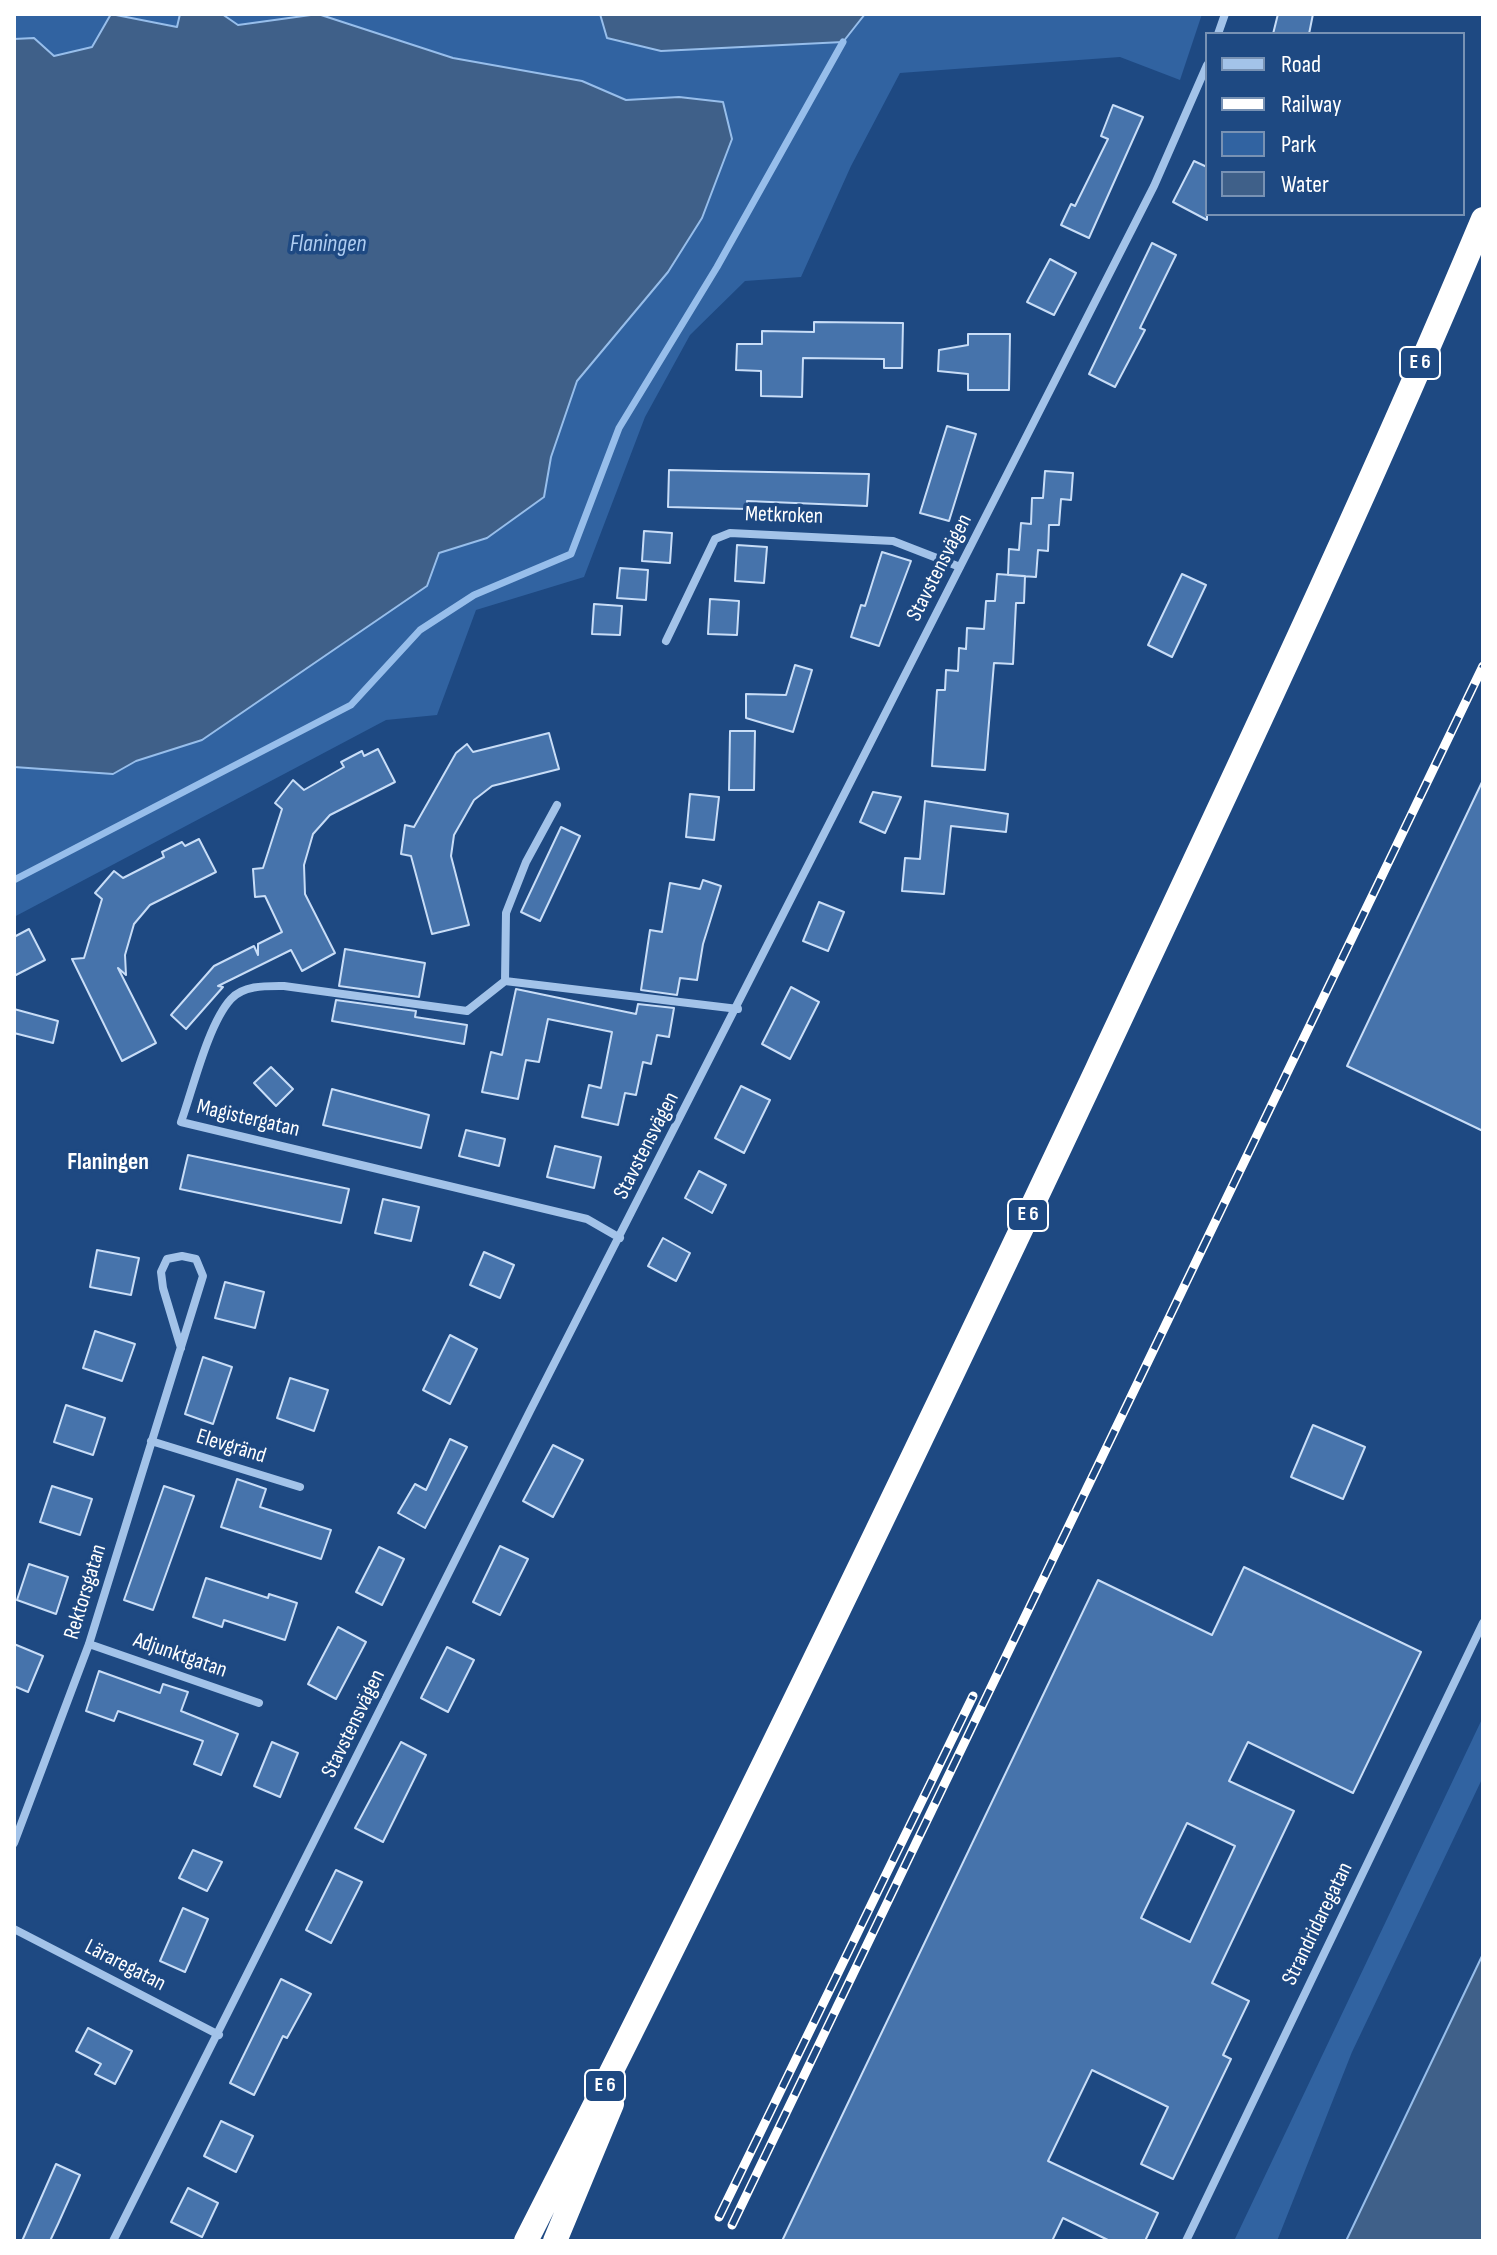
<!DOCTYPE html>
<meta charset="utf-8">
<style>
body{margin:0}
#map{position:relative;width:1497px;height:2255px;overflow:hidden;background:#1e4982;font-family:"Sofia Sans Condensed",sans-serif}
canvas{display:block}
.frame{position:absolute;inset:0;border:16px solid #fff;pointer-events:none}
.legend{position:absolute;left:1205px;top:32px;width:260px;height:184px;box-sizing:border-box;background:#1e4982;border:2px solid #7892b4;margin:0;padding:10px 14px;list-style:none;font-size:24px;color:#fff}
.legend li{display:flex;align-items:center;gap:16px;height:40px}
.legend b{width:40px;border:2px solid #7892b4}
</style>
<div id="map">
<canvas width="1497" height="2255"></canvas>
<div class="frame"></div>
<ul class="legend">
<li><b style="height:10px;background:#a3c3e9"></b>Road</li>
<li><b style="height:10px;background:#fff"></b>Railway</li>
<li><b style="height:22px;background:#3163a1"></b>Park</li>
<li><b style="height:22px;background:#3f6089"></b>Water</li>
</ul>
</div>
<script>
const c = document.querySelector('canvas').getContext('2d');
c.lineJoin = 'round';
function fillPath(path, color) { c.fillStyle = color; c.fill(path, 'evenodd'); }
function stroke(path, color, width, dash) { c.strokeStyle = color; c.lineWidth = width; c.lineCap = dash ? 'butt' : 'round'; c.setLineDash(dash || []); c.stroke(path); }
function drawText(font, color, halo, rows, align = 'center') {
  c.font = font + ' "Sofia Sans Condensed",sans-serif'; c.lineWidth = 7; c.setLineDash([]); c.textBaseline = 'middle'; c.strokeStyle = halo; c.fillStyle = color; for (const [text, x, y, turn = 0] of rows) {
    c.save(); c.translate(x, y); c.rotate((+turn || 0) * Math.PI / 180); c.textAlign = isNaN(turn) ? turn : align; if (halo) c.strokeText(text, 0, 0); c.fillText(text, 0, 0); c.restore();
  }
}
const green = new Path2D(`
 M14 14H1202L1180 80 1120 57 900 73 851 166 801 277 745 281 690 335 645 417 584 577 476 610 437 715 386 720 14 917Z
 M1483 1717V1777L1352 2052 1277 2241H1234Z`);
const water = new Path2D(`
 M111 14 177 27 180 14H222L238 25 318 14 453 58 582 81 626 100 679 97 723 102 732 139 702 218 668 272 577 381 551 457 544 497 487 538 439 553 427 586 202 740 136 761 113 774 14 767V39L34 38 54 56 92 47Z
 M600 14H865L843 42 661 51 607 38Z
 M1483 1954V2241H1346Z`);
const stream = new Path2D(`
 M14 880 351 705 420 630 474 595 571 554 619 428 717 267 843 42`);
const building = new Path2D(`
 M1278 14H1313L1309 34H1273Z
 M1113 105 1143 117 1089 238 1061 225 1071 204 1075 206 1108 139 1101 136Z
 M1194 161 1207 167V220L1173 202Z
 M1152 243 1176 255 1140 328 1145 330 1115 387 1089 374Z
 M1050 259 1076 273 1054 315 1027 302Z
 M814 322 903 323 902 368H884V359L803 358 802 397 761 396V371L736 370 737 344H762V331L814 332Z
 M968 334H1010L1009 390H968V374L938 371 939 350 968 345Z
 M947 426 976 434 949 521 920 513Z
 M669 470 869 474 867 506 747 501V509L668 507Z
 M1045 471 1073 473 1071 500 1061 499 1059 525H1049L1048 551 1038 550 1036 577 1008 575 1009 549 1019 550 1021 523 1031 524 1032 498H1043Z
 M644 531 672 533 670 563 642 561Z
 M737 545 767 547 764 583 735 581Z
 M882 552 911 561 879 646 851 637 861 605 865 606Z
 M620 568 648 570 646 600 617 598Z
 M997 574 1025 576 1024 603H1016L1013 664 994 663 985 770 932 766 937 690H945L946 670 958 671 959 648 966 649 967 628 984 629 986 601H995Z
 M1182 574 1206 585 1172 657 1148 645Z
 M710 599 739 601 737 635 708 634Z
 M594 604 622 606 620 635 592 634Z
 M795 665 812 670 793 732 746 718V694L786 695Z
 M730 731H755L754 790H729Z
 M549 733 559 769 492 786 474 800 454 835 451 856 469 925 432 934 411 856 401 854 405 825 414 827 456 753 467 744 473 752Z
 M378 749 395 782 330 815 313 834 304 865 305 894 335 953 302 971 291 950 218 986 223 987 186 1029 171 1015 214 966 254 946 258 955V944L282 932 265 896 255 897 253 869 263 868 282 809 275 803 293 780 304 790 344 767 341 762 362 751 364 756Z
 M1483 780V1131L1347 1066Z
 M873 792 901 797 885 833 860 822Z
 M690 794 719 797 714 840 686 837Z
 M925 801 1008 814 1006 832 951 826 944 894 902 891 905 858 920 859Z
 M561 827 580 836 540 921 521 912Z
 M199 839 216 872 150 905 134 924 125 955 126 975 118 968 156 1043 122 1061 72 959 84 958 102 899 95 893 114 871 123 878 164 857 162 852 182 842 185 846Z
 M703 880 721 886 703 944 697 980 680 978 677 995 641 990 650 930 662 932 670 883 700 889Z
 M819 902 844 912 828 951 803 941Z
 M29 929 45 960 14 976V937Z
 M345 949 425 963 419 997 339 986Z
 M791 987 819 1002 790 1059 762 1044Z
 M516 989 636 1014 638 1004 674 1008 669 1037 657 1035 651 1064 643 1062 636 1095 625 1093 618 1125 582 1117 589 1085 601 1088 612 1032 548 1019 539 1062 526 1060 518 1099 482 1092 491 1052 502 1055Z
 M336 1000 416 1011 415 1017 467 1025 464 1044 332 1021Z
 M14 1009 58 1021 53 1043 14 1033Z
 M271 1067 293 1089 276 1106 254 1083Z
 M741 1086 770 1100 744 1153 715 1138Z
 M332 1089 429 1115 421 1148 323 1125Z
 M466 1130 505 1139 499 1166 459 1156Z
 M555 1146 601 1157 594 1188 547 1177Z
 M188 1155 349 1189 341 1223 180 1189Z
 M699 1171 726 1185 712 1213 685 1198Z
 M383 1199 419 1207 411 1241 375 1233Z
 M663 1238 690 1253 676 1281 648 1266Z
 M97 1250 139 1258 131 1295 90 1287Z
 M484 1252 514 1265 500 1298 470 1285Z
 M225 1282 264 1292 255 1328 215 1318Z
 M95 1331 135 1344 122 1381 83 1368Z
 M450 1335 477 1349 450 1404 423 1390Z
 M203 1357 232 1367 213 1424 185 1414Z
 M290 1378 328 1390 314 1431 277 1418Z
 M66 1405 105 1418 93 1455 54 1442Z
 M1313 1425 1365 1447 1343 1499 1291 1477Z
 M450 1439 467 1447 425 1528 398 1513 415 1484 426 1490Z
 M553 1445 583 1460 553 1517 523 1501Z
 M237 1479 266 1489 260 1507 331 1530 321 1559 221 1527Z
 M52 1486 92 1499 80 1535 40 1522Z
 M164 1486 194 1496 153 1610 124 1600Z
 M500 1546 528 1559 500 1615 473 1602Z
 M379 1547 404 1559 382 1605 356 1592Z
 M29 1564 68 1577 56 1614 17 1600Z
 M1244 1567 1421 1652 1353 1793 1248 1742 1229 1781 1294 1811 1212 1983 1249 2001 1223 2055 1231 2059 1173 2179 1141 2164 1168 2107 1092 2070 1048 2161 1158 2213 1145 2241H1110L1063 2218 1052 2241H782L1098 1580 1212 1635ZM1187 1823 1235 1846 1190 1942 1141 1918Z
 M206 1578 268 1598 269 1594 297 1603 285 1640 224 1620 222 1627 193 1617Z
 M338 1627 366 1642 336 1699 308 1684Z
 M14 1644 43 1656 28 1692 14 1686Z
 M447 1647 474 1660 448 1712 421 1698Z
 M99 1671 160 1693 163 1684 188 1692 181 1711 238 1734 221 1775 194 1764 203 1741 118 1711 114 1721 86 1711Z
 M272 1742 298 1753 280 1797 254 1786Z
 M401 1742 426 1755 383 1842 355 1828Z
 M193 1850 222 1862 207 1891 179 1878Z
 M336 1870 362 1882 331 1943 306 1930Z
 M183 1908 208 1919 185 1972 160 1961Z
 M281 1979 311 1994 287 2038 283 2036 254 2095 230 2083Z
 M88 2028 132 2051 115 2084 95 2074 101 2064 76 2051Z
 M221 2121 253 2136 236 2172 204 2156Z
 M56 2164 80 2175 58 2224 50 2241H22Z
 M188 2188 218 2203 202 2237 171 2222Z`);
const street = new Path2D(`
 M1218 34 1225 14
 M666 641 715 539 730 533 893 541 960 567
 M557 805 526 862 506 913 505 981 467 1011 284 986C266 986 244 985 231 999 208 1024 193 1089 181 1122L587 1219 620 1238
 M505 981 738 1009
 M151 1441 300 1487
 M89 1644 259 1703
 M14 1843 89 1644 203 1276 196 1259 182 1256 167 1259 161 1272 163 1288 181 1348
 M14 1929 219 2035
 M113 2241 530 1411 1154 186 1207 65
 M1186 2241 1483 1623`);
const highway = new Path2D(`
 M526 2241C723 1853 912 1462 1097 1069 1229 787 1363 506 1483 219
 M555 2241 612 2104`);
const rail = new Path2D(`
 M719 2217 973 1696
 M732 2225 1483 666`);
const shields = [
 [1420,363,40],
 [1028,1215,40],
 [605,2086,40]
];
const shieldNames = [
 ["E 6",1420,363],
 ["E 6",1028,1215],
 ["E 6",605,2086]
];
const streetNames = [
 ["Metkroken",784,516,2],
 ["Stavstensvägen",940,568,-63],
 ["Magistergatan",248,1119,13],
 ["Stavstensvägen",647,1146,-63],
 ["Elevgränd",231,1447,17],
 ["Rektorsgatan",86,1592,-73],
 ["Adjunktgatan",180,1656,19],
 ["Stavstensvägen",354,1724,-64],
 ["Strandridaregatan",1318,1924,-64],
 ["Läraregatan",125,1966,27]
];
const waterNames = [
 ["Flaningen",328,245]
];
const neighbourhoodNames = [
 ["Flaningen",108,1163]
];
fillPath(green, '#3163a1');
fillPath(water, '#3f6089');
stroke(water, '#97beeb', 2);
stroke(stream, '#97beeb', 7);
fillPath(building, '#4673ab');
stroke(building, '#c8ddf7', 2);
stroke(street, '#a3c3e9', 8);
stroke(highway, '#fff', 24);
stroke(rail, '#fff', 9);
stroke(rail, '#1e4982', 6, [18]);
for (const [x, y, w] of shields) { const box = new Path2D(); box.roundRect(x - w / 2, y - 16, w, 32, 6); c.fillStyle = '#1e4982'; c.fill(box); stroke(box, '#fff', 2); }
drawText('bold 20px', '#fff', null, shieldNames);
drawText('22px', '#fff', '#1e4982', streetNames);
drawText('italic 24px', '#afcdf1', '#1e4982', waterNames);
drawText('bold 24px', '#fff', '#1e4982', neighbourhoodNames);
</script>
